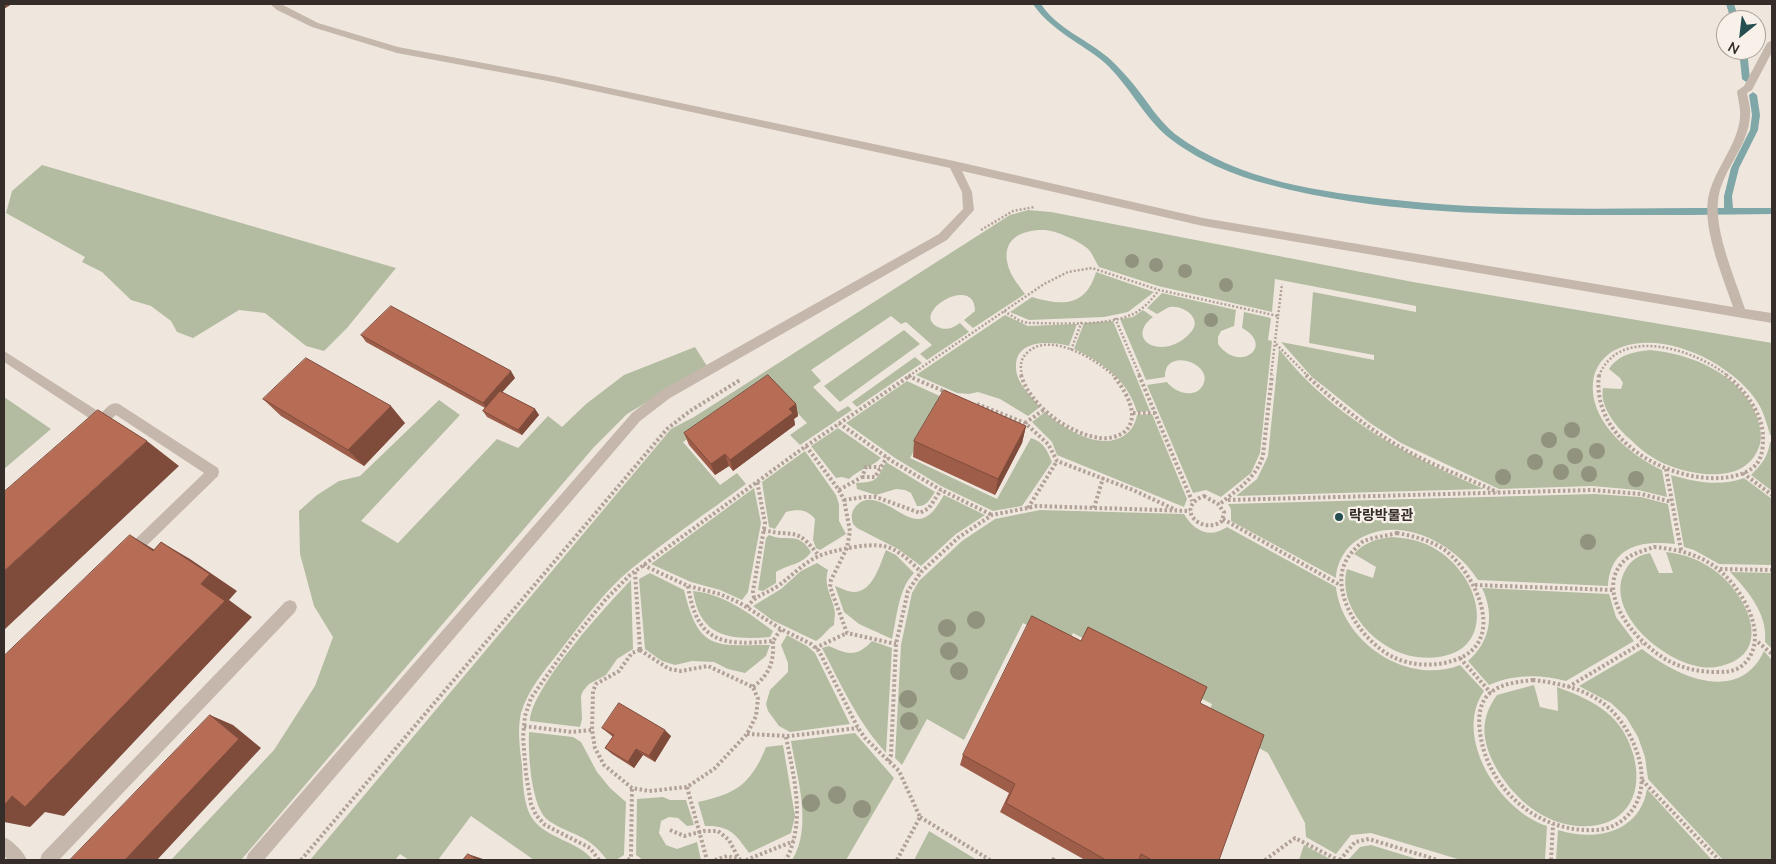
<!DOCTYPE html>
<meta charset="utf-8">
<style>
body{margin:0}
#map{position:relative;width:1776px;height:864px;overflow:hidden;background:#efe7de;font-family:"Nunito Sans",sans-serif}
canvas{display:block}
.frame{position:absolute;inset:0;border:5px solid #342d29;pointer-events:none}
.north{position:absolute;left:1716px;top:10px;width:50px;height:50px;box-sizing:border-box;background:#f7f1e9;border:1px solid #a9a39c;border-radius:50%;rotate:209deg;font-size:14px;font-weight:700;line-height:20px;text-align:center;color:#342d29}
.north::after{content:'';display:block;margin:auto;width:18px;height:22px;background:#244e50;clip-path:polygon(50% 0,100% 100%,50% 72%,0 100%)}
</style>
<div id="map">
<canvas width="1776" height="864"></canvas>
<div class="frame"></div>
<div class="north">N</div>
</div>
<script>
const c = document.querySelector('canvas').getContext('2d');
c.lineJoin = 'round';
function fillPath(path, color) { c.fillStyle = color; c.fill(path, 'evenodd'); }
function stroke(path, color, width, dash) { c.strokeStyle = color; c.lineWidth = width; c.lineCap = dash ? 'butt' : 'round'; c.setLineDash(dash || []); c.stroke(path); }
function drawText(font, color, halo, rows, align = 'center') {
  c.font = font + ' "Nunito Sans","Noto Sans KR",sans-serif'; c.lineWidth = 4.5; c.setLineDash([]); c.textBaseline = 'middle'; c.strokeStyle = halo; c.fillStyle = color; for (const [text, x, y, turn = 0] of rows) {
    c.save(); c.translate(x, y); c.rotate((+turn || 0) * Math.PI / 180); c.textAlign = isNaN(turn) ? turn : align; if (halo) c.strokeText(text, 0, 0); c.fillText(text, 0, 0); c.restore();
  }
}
const green = new Path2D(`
 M42 165 396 268 347 328 324 351 306 346 265 313 239 310 193 338 177 332 171 321 151 306 131 300 102 272 82 262 85 257 6 213 12 191Z
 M1028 210 1051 212 1413 282 1772 343V435H1770C1767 424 1764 413 1758 403 1733 363 1660 327 1615 350 1605 355 1597 365 1594 376 1585 418 1628 454 1662 470L1667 497 1638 490 1592 486 1499 489 1401 443 1370 423 1312 377 1281 342 1374 360V355L1309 343 1313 292 1416 312V306L1275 279 1272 312 1158 286 1099 267C1095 261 1092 252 1087 248 1077 240 1057 231 1045 230 1025 229 1003 237 1007 261 1009 274 1017 283 1025 294L973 328 964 320 975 311C975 273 909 313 938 327 946 331 953 328 960 323L969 332 927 360 920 354 932 345 906 322 901 324 891 316 811 370 821 381 813 387 838 412 848 406 852 410 800 445 790 435 807 423 769 383 683 442 720 485 737 473 746 484C708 512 668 539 631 569 603 592 581 624 559 652 544 671 528 690 521 713 517 730 520 749 522 766 523 782 523 804 532 818 546 839 577 840 593 860H534L471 816 438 860H409L400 854 395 860H310L671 429 694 417 1010 215Z
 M1096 272 1154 292 1128 312 1104 317 1029 320 1010 312 1032 297C1062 306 1086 307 1096 272Z
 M1162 293 1236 310 1234 326 1221 331 1218 337V344C1239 374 1276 346 1242 328L1244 312 1271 318 1268 340 1272 341 1260 453 1251 473 1221 497 1206 490 1193 493 1147 385 1167 382C1174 392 1195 400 1203 385 1215 364 1164 346 1165 377L1146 380 1120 319 1133 317 1143 310 1153 317C1123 340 1164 363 1191 332 1203 319 1184 305 1170 307 1166 308 1161 312 1157 314L1147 308Z
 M1005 315 1028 326 1077 324 1069 346C1051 341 1015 339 1016 367 1016 383 1031 396 1040 407L1028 416 1000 399 978 392 969 394 957 393 916 375Z
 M1113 321 1150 411 1137 412C1128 380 1102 362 1074 349L1084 323Z
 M904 330 920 344 840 402 824 386Z
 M695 347 707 366 627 414 594 447 241 860H171L274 750 315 686 333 637 314 606 300 554 299 511 317 495 339 481 360 476 439 400 460 415 361 521 398 543 497 439 518 448 548 416 562 427 586 404 624 375Z
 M1279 349C1333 418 1406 455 1484 489L1236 496 1257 479 1268 456Z
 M1650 350C1692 354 1741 374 1757 417 1760 426 1763 438 1759 447 1745 485 1694 476 1665 464 1653 459 1641 450 1631 440 1618 429 1599 407 1603 388L1621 389 1623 383 1620 378 1609 369C1618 355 1633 352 1650 350Z
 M915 357 922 363 857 407 852 402Z
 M907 381 944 398 910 458 997 499 1031 438C1044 442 1047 450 1052 462L1022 506 993 511 941 486 895 458 846 423Z
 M4 397 51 429 4 469Z
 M1045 412C1064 429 1101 452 1125 435 1132 430 1135 424 1137 415L1152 414 1187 499 1184 507 1057 455 1052 442 1032 422Z
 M838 428 881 458C874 466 859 469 849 479L842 477 836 478 811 446Z
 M1770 442H1772V491L1751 475C1761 465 1768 457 1770 442Z
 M805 451 836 495 839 504V521L846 534 820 550 816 548 813 540 815 519C807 509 798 509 786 512L775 529 769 527 762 482Z
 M886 462 935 492C930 499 927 507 917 506L911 493 905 490 896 489 876 495 857 489 856 483C878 482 876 480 886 462Z
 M1671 475C1696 482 1719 487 1744 478L1772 499V565L1719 564 1694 550 1684 547Z
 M754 488 761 523 748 592 742 600 720 590 691 582 651 564Z
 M1595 494 1641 497 1668 504 1675 544C1642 540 1610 546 1608 586L1478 580C1453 540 1392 511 1352 544 1343 552 1336 566 1336 578L1231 521V509L1228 504Z
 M944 495 985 515 956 534 921 566 898 549 857 528 853 524C851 516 851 512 856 506 873 487 899 517 916 519 930 520 938 505 944 495Z
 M1040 510 1184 514C1194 531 1210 539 1227 527L1336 587C1342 642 1407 686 1460 665L1484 691C1452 737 1500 811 1547 826L1545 860H1461L1371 833 1351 835 1336 854 1306 837 1305 823 1268 753 1207 719 1212 704 1073 633 1067 646 1023 623 964 740 927 719 902 765 895 758 901 645 912 593 919 581 962 541 995 519Z
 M769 535C787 543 798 530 811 552 802 565 789 564 776 572V583L763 591 758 590 766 538Z
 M1392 537C1406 538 1419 540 1432 547 1489 578 1500 666 1417 657 1398 655 1377 642 1365 628 1351 611 1341 591 1347 569L1373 578 1376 567 1354 554C1364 542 1377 539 1392 537Z
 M886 550 896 555 914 573C898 589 897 618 892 639L859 624 844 612 835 586C841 588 848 592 854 592 873 592 880 564 886 550Z
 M1666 552C1685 554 1703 561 1718 573 1750 599 1775 657 1716 667 1675 674 1599 613 1626 569 1631 560 1639 555 1650 553L1659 573H1673Z
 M817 563 828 570C823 587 833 597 835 613 835 617 834 621 834 625 826 630 823 637 816 641L772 620 753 606 781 589 801 571Z
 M1730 572 1772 573V649L1765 642C1768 614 1748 591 1730 572Z
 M650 573 684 590C699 652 715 645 770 645L766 656 745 673 728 669 714 662 692 661 675 665 662 661 645 649 639 579Z
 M631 580 633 649 617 659 606 675 589 684 583 691 581 696 582 719 580 727 530 721C531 688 606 606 631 580Z
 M1482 588 1609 594 1616 617 1634 641 1566 681C1540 674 1514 674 1489 685L1468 661C1490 642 1495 615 1482 588Z
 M693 591C724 594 749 613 773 631L770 637C730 640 700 638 693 591Z
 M787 635 807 646 815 653 850 724 790 732 779 726 768 711 766 704 770 690 788 672V663L781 645Z
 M872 641 892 648 886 753C858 722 841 685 822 648L829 646C848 655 857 657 872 641Z
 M1642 649C1677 677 1739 705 1764 651L1772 660V860H1723L1648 779 1645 757 1638 737 1626 717 1611 703 1579 686Z
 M1534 685 1540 707 1558 711 1557 687C1595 701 1623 715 1634 757 1646 806 1613 835 1565 824 1534 817 1507 790 1493 762 1481 737 1481 717 1497 695Z
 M529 732 573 737 581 742 597 772 610 788 626 802 624 855 616 860H607C587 833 574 837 549 821 531 809 528 754 529 732Z
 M855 733 894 778 846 860H792C813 827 797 778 791 741Z
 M783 745 795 816 791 833 749 853C736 834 729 825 705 826L698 802C736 794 751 784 766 747Z
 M1647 789 1712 860H1556L1558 830C1594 842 1640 833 1647 789Z
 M663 797 670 800H686L694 825 687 826 678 818 669 817 661 821 659 833 666 845 677 849 697 842 701 860H643L636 855 637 799Z
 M929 831 977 860H914Z
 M1304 845 1332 860H1299Z
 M1371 845 1420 860H1348L1360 847Z`);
const stream = new Path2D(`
 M1033 4H1041C1057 29 1089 40 1111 60 1119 68 1127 76 1134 85 1147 101 1159 121 1175 134 1238 181 1320 192 1396 200 1505 212 1615 208 1724 208V196L1731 168 1750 130 1752 115 1749 95 1753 92 1757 95 1760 115 1758 130 1739 168 1732 196 1733 208H1772V214C1718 215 1664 215 1610 215 1511 215 1411 214 1314 195 1276 187 1237 178 1202 159 1191 153 1178 145 1168 137 1143 116 1129 85 1105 63 1082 43 1051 31 1033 4Z
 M1726 4H1734L1739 20H1731Z
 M1739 50H1747L1750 79 1746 82 1742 79Z`);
const pathFar1 = new Path2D(`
 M981 230 1013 211 1034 207
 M1004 311 1020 321 1028 323C1059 323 1105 327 1133 314 1144 309 1152 299 1159 290
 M1278 316 1282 284
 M1115 318 1140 376
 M1276 344 1308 376
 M1071 350 1082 321
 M909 376 1044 284 1068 272 1092 268 1159 290 1278 316 1271 376
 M1022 376C1020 366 1020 359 1028 352 1050 331 1097 360 1114 376
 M1599 376C1619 324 1696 350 1728 376`);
const path = new Path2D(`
 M1021 375C1030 406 1069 434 1100 438 1108 439 1116 437 1123 433 1143 418 1125 390 1113 375
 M1139 375 1192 501
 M1306 375C1335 402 1366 427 1400 447 1431 465 1465 477 1497 492
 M1599 375C1591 439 1665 481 1721 478 1734 477 1751 473 1758 462 1763 454 1763 444 1763 436 1762 412 1744 389 1726 375
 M908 376 946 392
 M977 404 1025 423 1048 444 1057 461 1133 490 1176 510
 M1133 413H1155
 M839 423 892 461 941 490 992 515
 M1025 423 1045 409
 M806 446 839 490 844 500 850 531 847 548 831 580 830 587 847 633 896 644
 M1666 469 1681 550
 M1743 473 1772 495
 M862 477H875L887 457
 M839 490 862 477 866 467H880
 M1204 496 1218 504 1224 512 1222 521C1202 536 1173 508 1204 496Z
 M844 500 864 497H876L920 513 929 508 941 490
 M1228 500 1592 490 1641 494 1672 502
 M1221 503C1238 489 1257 477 1263 455L1272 375
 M1028 508 1057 461
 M1094 508 1103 478
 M1223 519 1340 585
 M763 530C796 538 795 525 819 556
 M1397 533C1414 536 1433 541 1446 551 1476 575 1508 642 1455 660 1436 667 1411 666 1393 657 1359 640 1322 583 1353 551 1356 548 1360 543 1364 541 1374 537 1386 536 1397 533Z
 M1654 547C1674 549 1694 553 1711 564 1741 583 1776 642 1739 668 1731 672 1725 672 1717 672 1700 672 1684 669 1669 661 1638 645 1590 591 1626 559 1633 553 1646 550 1654 547Z
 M643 565 688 586 720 594 740 603 781 629 811 644 819 651 858 728 865 738 899 771 920 817 897 860
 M1720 569 1772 570
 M635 572 640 650
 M1475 585 1613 590
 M688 586C697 643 722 646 773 641L781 629
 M754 598 753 591 765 523 757 481
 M747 607C757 594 766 594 778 586 792 576 803 563 819 556 833 550 868 543 883 546 897 548 911 562 921 572
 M1758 642 1772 654
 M815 648 847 633
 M640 650 669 669 681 671 708 666 753 687 758 699 756 716 747 734 714 769 687 787 649 791 632 788 604 765 595 748 592 730 593 691 596 684 619 671 632 653Z
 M1460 658 1491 693
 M1533 680C1560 683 1590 690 1610 709 1637 735 1657 788 1626 817 1618 825 1606 830 1595 830 1538 833 1487 789 1480 732 1478 719 1479 702 1490 693 1502 683 1518 682 1533 680Z
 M753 687C770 674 774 662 773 641
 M1568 687 1642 643
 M524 726 572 732 592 730
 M747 734 789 736 858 728
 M786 737C794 778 806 821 786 860
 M888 761 891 755 896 644 908 591 921 572 959 537 992 515 1037 506 1190 511
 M1642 780 1719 860
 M687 787 707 860
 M920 817 990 860
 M670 830 684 836 704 831H718L729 840 739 859
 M301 860 667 429 690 411 740 380
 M599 860 590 848 545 825 536 815 531 804 526 774 523 737 525 716 531 698 573 639 606 599 630 575 806 446 911 375
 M628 860 631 858 632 788
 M715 860 727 856 743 860
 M746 860 794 841
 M1053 860 1055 857
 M1265 860 1295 838 1338 860
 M1340 860 1355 842 1369 839 1438 860
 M1551 860 1553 824`);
const minor = new Path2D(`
 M270 4H281L318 23 398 47 553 76 954 161 1203 218 1733 307C1723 277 1703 231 1708 199 1713 170 1737 147 1740 118 1741 109 1738 100 1737 91L1744 86 1767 43 1772 40V52L1752 90 1747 93C1748 100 1751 108 1750 115 1749 147 1721 170 1718 201 1715 234 1735 278 1745 309L1772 313V323L1203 226 962 171 972 192 974 210 947 240 670 398 640 421 264 860H246L248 854 632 413 662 390 939 234 963 209 962 192 950 168 553 82 397 53 312 27 277 10Z
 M4 351 101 413C107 408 111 401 119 404L218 468 219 472 218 476 135 557 130 559 125 557 123 553 125 549 204 473 116 415C108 421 100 433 90 430L88 426 92 420 4 362Z
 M290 600 295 602 297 607 295 612 59 860H40L42 854 285 602Z
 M4 837C13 841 23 851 27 860H8L4 856Z`);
const trees = [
 [1132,261,7],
 [1156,265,7],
 [1185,271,7],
 [1226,285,7],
 [1211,320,7],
 [1572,430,8],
 [1549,440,8],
 [1597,451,8],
 [1575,456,8],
 [1535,462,8],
 [1561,472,8],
 [1589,474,8],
 [1503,477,8],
 [1636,479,8],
 [1588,542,8],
 [976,620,9],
 [947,628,9],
 [949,651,9],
 [959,671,9],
 [908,699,9],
 [909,721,9],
 [837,795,9],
 [811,803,9],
 [862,809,9]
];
const wall = new Path2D(`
 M361 335 515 378 502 392 535 409 539 415 522 435 487 417 483 411 485 408 366 342Z
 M263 399 405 423 364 466 281 416Z
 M796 404 798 416 794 419 795 425 733 471 729 466 715 475 689 445 684 433Z
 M1026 426 1022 443 995 495 913 457 914 441Z
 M1088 627 1200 703 1219 860H1085L1000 812 1009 793 960 765 963 755 1081 641Z
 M602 728 671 736 655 762 643 755 634 768 612 754 605 748 613 737Z`);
const shadedWall = new Path2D(`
 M4 4H12L4 9Z
 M511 371 515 378 487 409 483 403Z
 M796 404 798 416 794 419 795 425 733 471 730 460 789 409Z
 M391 406 405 423 364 466 348 450Z
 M535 409 539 415 522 435 518 430Z
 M1026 426 1022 443 995 495 998 479Z
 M147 441 179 466 4 630V571Z
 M725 454 729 466 715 475 711 464Z
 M130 535 160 553 153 551Z
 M161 542 190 559 237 591 229 600 252 617 64 816 45 812 30 827 4 822V805L201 584Z
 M210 715 233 725 261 748 157 860H125Z
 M665 730 671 736 655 762 649 756Z
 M636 749 643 755 634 768 628 762Z
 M468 854 483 859 485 860H477Z`);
const building = new Path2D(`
 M391 306 511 371 483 403 361 335Z
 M306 358 391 406 348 450 263 399Z
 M768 375 796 404 789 409 793 413 730 460 725 454 711 464 684 433Z
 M944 390 1026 426 998 479 914 441Z
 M500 391 535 409 518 430 483 411Z
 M98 410 147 441 4 571V492Z
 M130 535 153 551 161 542 210 574 201 584 225 601 25 807 12 796 4 805V656Z
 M1032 616 1081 641 1088 627 1207 687 1200 703 1264 735 1219 860H1152L1141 854 1139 860H1106L1006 803 1015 784 963 755Z
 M619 703 665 730 649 756 636 749 628 762 605 748 614 735 602 728Z
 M210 715 239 739 125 860H70Z
 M468 854 477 860H463Z`);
const markers = [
 [1339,517,5,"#244e50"]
];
const poiNames = [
 ["락랑박물관",1349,517]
];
fillPath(green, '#b3bca0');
fillPath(stream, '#80a7a8');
stroke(pathFar1, '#b1a196', 2.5, [2, 2]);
stroke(path, '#b1a196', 4, [2.5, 2.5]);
fillPath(minor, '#c5b7ab');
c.fillStyle = '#91937e';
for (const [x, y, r] of trees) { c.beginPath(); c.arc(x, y, r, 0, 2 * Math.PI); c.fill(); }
fillPath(wall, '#9d5d49');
fillPath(shadedWall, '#7f4c3c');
fillPath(building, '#b66c55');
stroke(building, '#7f4c3c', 1);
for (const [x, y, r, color] of markers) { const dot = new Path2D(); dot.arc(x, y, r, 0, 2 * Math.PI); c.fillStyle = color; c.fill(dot); stroke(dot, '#f7f1e9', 2); }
drawText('bold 14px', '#342d29', '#f7f1e9', poiNames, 'left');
</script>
